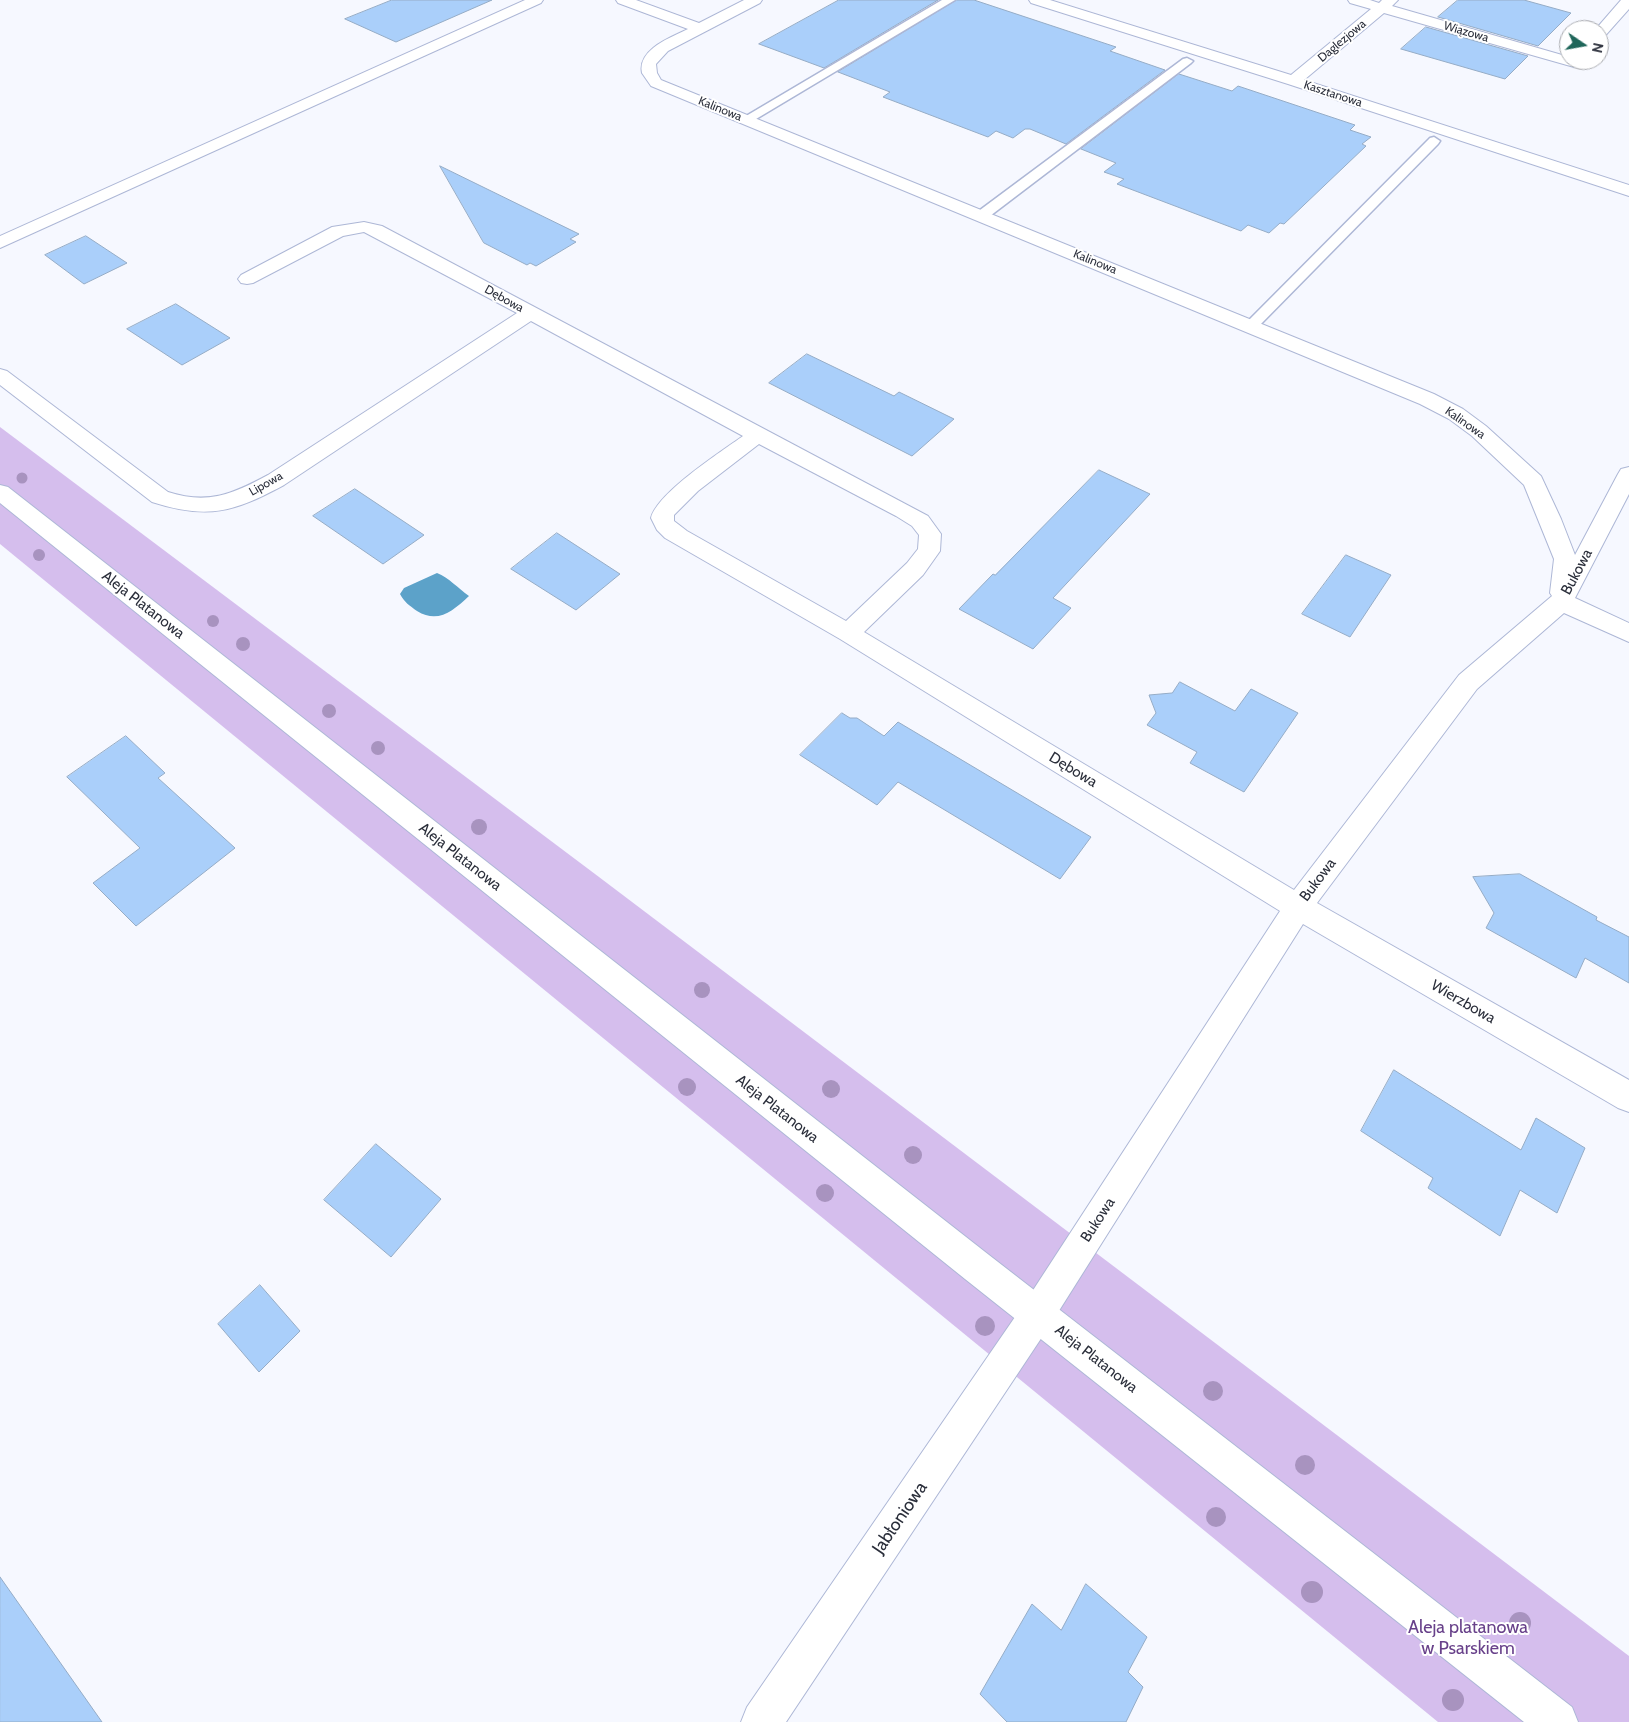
<!DOCTYPE html>
<meta charset="utf-8">
<style>
body{margin:0}
#map{position:relative;width:1629px;height:1722px;overflow:hidden;background:#f6f8ff;font-family:Cabin,sans-serif}
canvas{display:block}
.north{position:absolute;left:1559px;top:20px;width:50px;height:50px;box-sizing:border-box;background:#fff;border:1px solid #aaacb1;border-radius:50%;rotate:102deg;font-size:14px;font-weight:700;line-height:20px;text-align:center;color:#2b2f3b}
.north::after{content:'';display:block;margin:auto;width:18px;height:22px;background:#1f665a;clip-path:polygon(50% 0,100% 100%,50% 72%,0 100%)}
</style>
<div id="map">
<canvas width="1629" height="1722"></canvas>
<div class="north">N</div>
</div>
<script>
const c = document.querySelector('canvas').getContext('2d');
c.lineJoin = 'round';
function fillPath(path, color) { c.fillStyle = color; c.fill(path, 'evenodd'); }
function stroke(path, color, width, dash) { c.strokeStyle = color; c.lineWidth = width; c.lineCap = dash ? 'butt' : 'round'; c.setLineDash(dash || []); c.stroke(path); }
function drawText(font, color, halo, rows, align = 'center') {
  c.font = font + ' Cabin,sans-serif'; c.lineWidth = 4; c.setLineDash([]); c.textBaseline = 'middle'; c.strokeStyle = halo; c.fillStyle = color; for (const [text, x, y, turn = 0] of rows) {
    c.save(); c.translate(x, y); c.rotate((+turn || 0) * Math.PI / 180); c.textAlign = isNaN(turn) ? turn : align; if (halo) c.strokeText(text, 0, 0); c.fillText(text, 0, 0); c.restore();
  }
}
const green = new Path2D(`
 M0 427 599 877 1629 1656V1722H1438L0 544Z`);
const water = new Path2D(`
 M437 573C449 578 458 588 469 596 453 611 438 624 417 611 410 606 404 602 400 594L404 588Z`);
const building = new Path2D(`
 M392 0H492L396 42 345 19Z
 M839 0H938L824 68 759 44Z
 M957 0H974L1116 47 1110 51 1165 70 1066 144 1030 129H1025L1013 138 996 131 988 137 883 97 890 92 838 72Z
 M1458 0H1524L1571 13 1538 46 1438 17Z
 M1426 27 1528 56 1505 79 1401 49Z
 M1179 74 1232 91 1238 86 1355 125 1350 130 1371 137 1362 144 1366 146 1284 224 1280 223 1269 233 1248 225 1241 231 1117 184 1124 179 1104 172 1116 163 1081 149Z
 M440 166 579 234 570 239 576 242 536 266 530 263 527 265 484 243Z
 M86 236 127 263 84 284 45 255Z
 M176 304 230 338 182 365 127 329Z
 M807 354 894 396 899 392 954 419 912 456 769 383Z
 M1099 470 1150 494 1053 598 1071 608 1033 649 959 609 993 574 995 575Z
 M355 489 424 535 383 564 313 516Z
 M557 533 620 574 576 610 511 569Z
 M1346 555 1391 575 1350 637 1302 614Z
 M1180 682 1235 711 1251 689 1298 713 1244 792 1190 763 1197 752 1147 725 1156 713 1149 695 1172 693Z
 M842 713 850 718H857L884 736 898 722 1091 837 1060 879 898 782 877 805 800 755Z
 M126 736 165 773 158 778 235 848 136 926 93 883 140 848 67 777Z
 M1520 874 1597 917 1596 920 1629 937V983L1585 958 1576 978 1486 928 1494 913 1473 877Z
 M1394 1070 1521 1150 1536 1118 1585 1148 1557 1213 1520 1190 1500 1236 1428 1188 1433 1178 1361 1131Z
 M376 1144 441 1199 391 1257 324 1200Z
 M260 1285 300 1331 259 1372 218 1324Z
 M0 1577 102 1722H0Z
 M1086 1584 1147 1637 1128 1672 1143 1687 1126 1722H1007L980 1694 1032 1604 1061 1630Z`);
const service = new Path2D(`
 M942 0H955L751 122 747 123 741 119Z
 M1187 58 1193 61 1191 63 986 219H976L974 216 976 213 1183 59Z
 M1434 137 1440 141 1438 144 1256 329H1246L1244 326 1246 323 1430 138Z`);
const minor = new Path2D(`
 M525 0H543L541 3 0 248V236Z
 M616 0H636L699 23 744 0H762L760 3 668 51 656 64 657 73 661 80 1434 394 1463 409 1486 426 1541 476 1561 519 1575 555 1618 474 1621 469 1629 467V494L1575 598 1629 623V642L1564 613 1477 689 1317 903 1629 1080V1112L1618 1108 1303 924 1050 1325 786 1722H741L747 1707 1026 1301 1280 911 840 639 665 538 657 530 651 518C657 493 722 451 743 436L531 321 284 485C234 512 208 520 152 502L0 385V369L7 371 168 492C208 505 233 494 268 475L517 313 364 232 343 236 253 283 247 284 241 283 238 279 241 275 332 227 364 222 382 226 928 516 941 534 940 551 923 575 864 632 1294 890 1459 675 1552 596 1550 593 1554 559 1524 485 1472 436 1449 419 1420 404 651 86 642 73C637 49 672 37 688 29L618 3ZM759 444 896 516 912 526 919 535 918 549 907 563 846 621 687 531 674 521V515L698 491Z
 M1029 0H1050L1291 75 1371 9 1350 3 1348 0H1370L1379 3 1382 0H1398L1392 6 1569 57V60H1583L1579 66 1574 67 1384 13 1304 80 1629 185V196L1288 84 1031 3Z
 M1621 0H1629V9L1604 37 1599 38V30H1595Z`);
const tertiary = new Path2D(`
 M0 485 8 487 989 1255 1572 1707 1578 1722H1524L965 1279 0 503Z`);
const trees = [
 [22,478,5.5],
 [39,555,6],
 [213,621,6],
 [243,644,7],
 [329,711,7],
 [378,748,7],
 [479,827,8],
 [702,990,8],
 [687,1087,9],
 [831,1089,9],
 [913,1155,9],
 [825,1193,9],
 [985,1326,10],
 [1213,1391,10],
 [1305,1465,10],
 [1216,1517,10],
 [1312,1592,11],
 [1520,1623,11],
 [1453,1700,11]
];
const farStreetnames = [
 ["Wiązowa",1466,32,16],
 ["Daglezjowa",1342,41,-40],
 ["Kasztanowa",1333,94,18],
 ["Kalinowa",720,109,22],
 ["Kalinowa",1095,262,22],
 ["Dębowa",504,299,29],
 ["Kalinowa",1465,423,35],
 ["Lipowa",266,484,-30]
];
const streetNames = [
 ["Bukowa",1577,572,-62],
 ["Aleja Platanowa",143,605,38],
 ["Dębowa",1073,770,31],
 ["Aleja Platanowa",460,857,38],
 ["Bukowa",1318,880,-53],
 ["Wierzbowa",1463,1002,30],
 ["Aleja Platanowa",777,1109,38],
 ["Bukowa",1098,1220,-57],
 ["Aleja Platanowa",1096,1359,38]
];
const nearStreetnames = [
 ["Jabłoniowa",900,1518,-56]
];
const nearParknames = [
 ["Aleja platanowa",1468,1628],
 ["w Psarskiem",1468,1649]
];
fillPath(green, '#d5beed');
fillPath(water, '#5ca2c9');
fillPath(building, '#aacffa');
stroke(building, '#95acc6', 1);
stroke(service, '#adb7d6', 3);
stroke(minor, '#adb7d6', 2);
stroke(tertiary, '#adb7d6', 2);
fillPath(service, '#fff');
fillPath(minor, '#fff');
fillPath(tertiary, '#fff');
c.fillStyle = '#a893bf';
for (const [x, y, r] of trees) { c.beginPath(); c.arc(x, y, r, 0, 2 * Math.PI); c.fill(); }
drawText('12px', '#2b2f3b', '#fff', farStreetnames);
drawText('15px', '#2b2f3b', '#fff', streetNames);
drawText('18px', '#2b2f3b', '#fff', nearStreetnames);
drawText('18px', '#68418a', '#fff', nearParknames);
</script>
